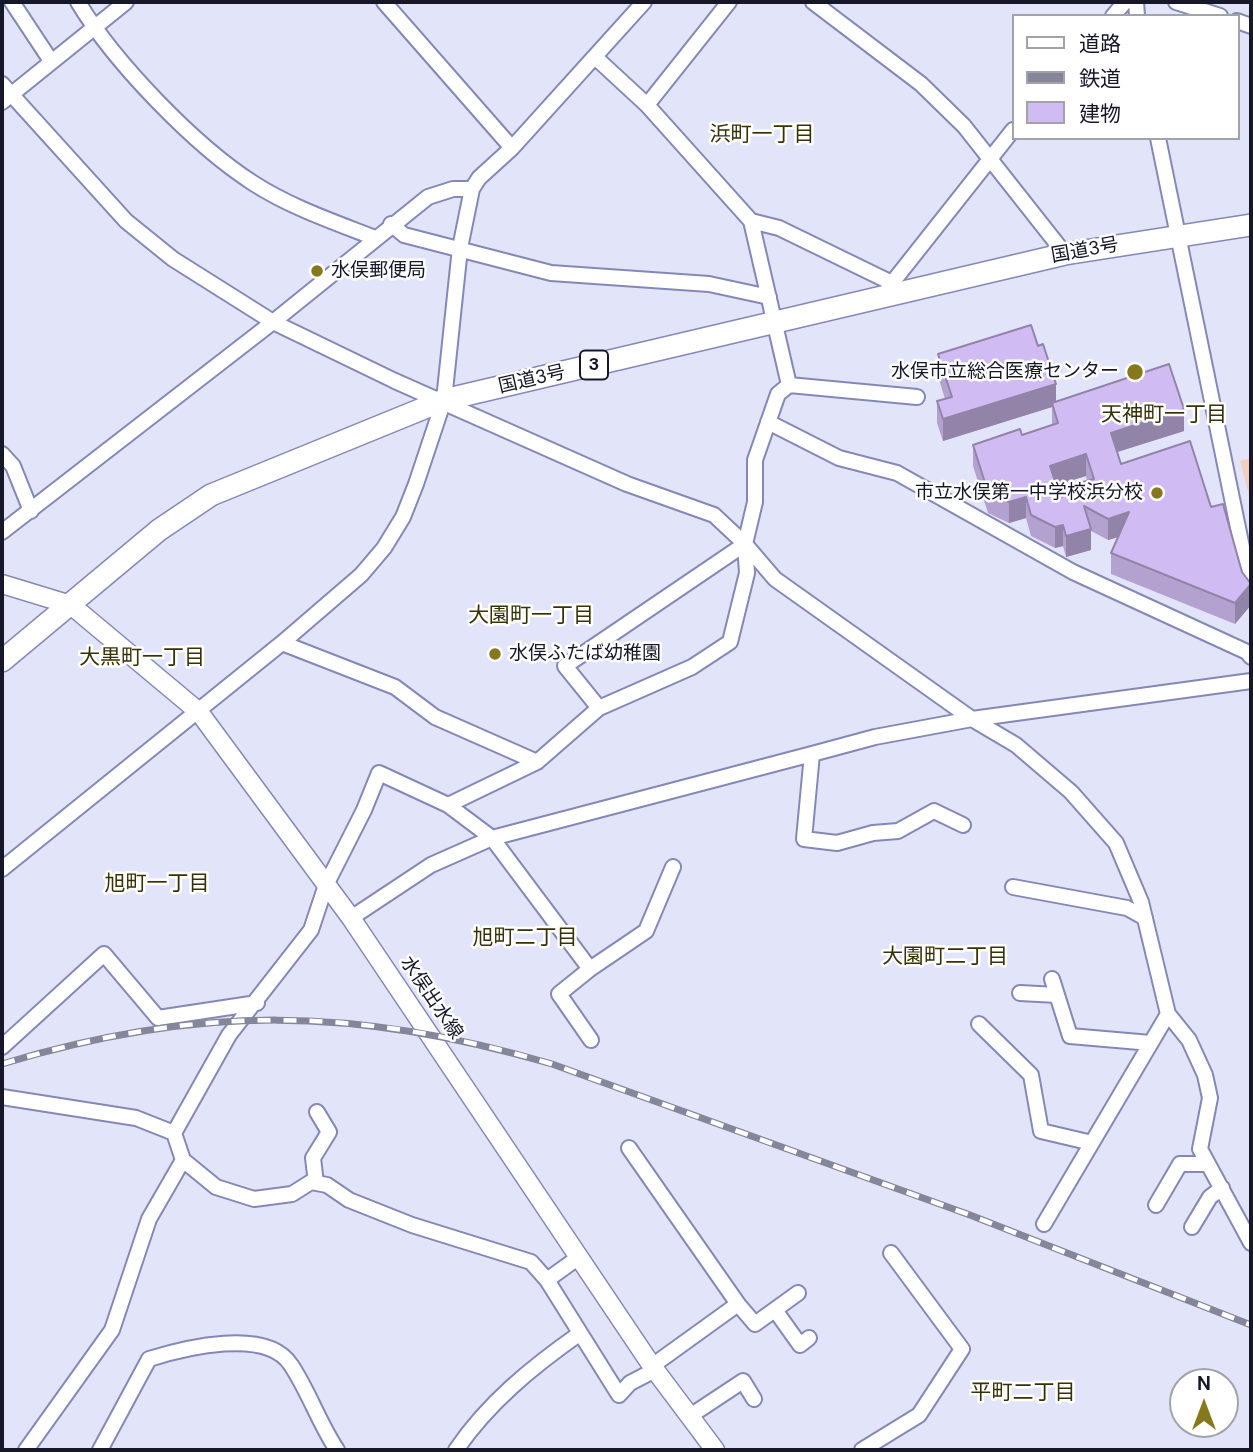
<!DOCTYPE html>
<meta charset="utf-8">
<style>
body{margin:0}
#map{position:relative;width:1253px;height:1452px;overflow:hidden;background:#e2e4f9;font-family:"DM Sans","Noto Sans JP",sans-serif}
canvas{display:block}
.frame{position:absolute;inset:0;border:4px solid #161728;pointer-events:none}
.legend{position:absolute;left:1012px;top:14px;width:228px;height:126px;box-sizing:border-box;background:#fff;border:2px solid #a2a2a9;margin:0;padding:9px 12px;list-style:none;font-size:21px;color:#161728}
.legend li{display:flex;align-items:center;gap:14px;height:35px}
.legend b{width:35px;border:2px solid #a2a2a9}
.north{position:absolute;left:1169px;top:1368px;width:70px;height:70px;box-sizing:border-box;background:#fff;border:2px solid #a2a2a9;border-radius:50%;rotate:0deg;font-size:19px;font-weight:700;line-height:28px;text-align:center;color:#161728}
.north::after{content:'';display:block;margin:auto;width:24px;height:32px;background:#85781d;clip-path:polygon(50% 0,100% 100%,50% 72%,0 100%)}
</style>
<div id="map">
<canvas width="1253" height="1452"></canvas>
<div class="frame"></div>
<ul class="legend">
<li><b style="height:9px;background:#fff"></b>道路</li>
<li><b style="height:9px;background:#848699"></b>鉄道</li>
<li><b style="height:19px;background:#d0bcf2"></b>建物</li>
</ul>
<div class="north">N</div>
</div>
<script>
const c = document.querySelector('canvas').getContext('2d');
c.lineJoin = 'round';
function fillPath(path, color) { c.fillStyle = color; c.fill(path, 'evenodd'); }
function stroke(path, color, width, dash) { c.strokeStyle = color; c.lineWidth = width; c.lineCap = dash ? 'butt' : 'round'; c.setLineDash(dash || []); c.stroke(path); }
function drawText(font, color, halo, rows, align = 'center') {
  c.font = font + ' "DM Sans","Noto Sans JP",sans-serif'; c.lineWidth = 5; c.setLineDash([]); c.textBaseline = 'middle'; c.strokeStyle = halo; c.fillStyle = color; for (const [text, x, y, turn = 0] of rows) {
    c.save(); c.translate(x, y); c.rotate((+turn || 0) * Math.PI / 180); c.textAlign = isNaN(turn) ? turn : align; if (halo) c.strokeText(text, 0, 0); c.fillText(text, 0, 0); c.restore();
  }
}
const green = new Path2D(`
 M1251 458V503L1240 461Z`);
const minor = new Path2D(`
 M12 2 51 61
 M78 2C114 62 194 145 253 183 290 207 334 222 375 238
 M384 2 512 148
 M813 2 921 84 964 126 1065 254
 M1136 2 1137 16
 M1176 2 1220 16
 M1113 16 1125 2
 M1237 21 1251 26
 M595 57 647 105 751 221 789 385
 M2 84 126 221 173 259 273 322 395 381 627 484 714 515 745 544 775 579 972 719 1016 745 1071 792 1116 843 1141 902 1168 1014 1189 1040 1205 1075 1210 1098 1200 1149 1251 1243
 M2 102 126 2
 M647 105 729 2
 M1158 138 1251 591
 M751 221 779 228 892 283 897 290
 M391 224 404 235 551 273 709 284 769 297
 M892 283 1013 130
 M768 422 839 458 897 473 1073 572 1247 652 1251 657
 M2 454 13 466 31 511
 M2 532 273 322 428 197 453 189H472
 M282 643 395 687 435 717 537 762
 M599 708 692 667 730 642 747 573 745 544 755 502V460L778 394 789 385 917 397
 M812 754 804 839 837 843 873 833 898 831 934 811 963 825
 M448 805 379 773 364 810 326 885 311 930 229 1035 174 1133 183 1160 216 1187 254 1199 292 1194 311 1182 327 1185 349 1200 412 1225 531 1262 547 1280 619 1395 630 1383 655 1370
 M2 869 282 643 361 575 384 548 403 517 416 484 444 400 460 248 472 189 479 178 512 148 644 2
 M1013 887 1127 908 1145 918
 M351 918 431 865 492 838 812 754 875 737 972 719 1251 681
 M590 969 646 931 673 867
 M1052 979 1070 1036 1151 1043
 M1020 993 1057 995
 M979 1024 1031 1075 1041 1131 1092 1143
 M591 1040 559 994 590 969 492 838 448 805 537 762 599 708 565 666 745 544
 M2 1047 104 954 158 1018 257 1003
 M2 1097 136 1118 174 1133
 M629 1148 738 1304
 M316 1183 313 1158 329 1132 317 1112
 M1156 1205 1180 1164H1208
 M1044 1224 1168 1014
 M1192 1227 1210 1197 1222 1188
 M547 1280 579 1257
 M775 1310 800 1345 809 1338
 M652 1366 738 1304 755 1324 798 1293
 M690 1416 743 1381 754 1399
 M26 1450 112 1330 149 1219 183 1160
 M100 1450 149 1359C184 1348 267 1327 291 1365 309 1392 319 1423 337 1450
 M456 1450C488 1403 532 1367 579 1334
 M862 1450 919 1415 962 1349 891 1253`);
const major = new Path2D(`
 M2 584 71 605 199 712 351 918 652 1366 715 1450`);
const highway = new Path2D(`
 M2 661 159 530 211 495 444 400 1065 254 1251 225`);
const rail = new Path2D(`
 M2 1064C198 1005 355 1006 552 1064L970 1215 1251 1325`);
const wall = new Path2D(`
 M938 354 1056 401 1184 431 1117 452 1121 464 1211 507 1251 605 1235 624 1111 574V553L1118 537 1108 540 1091 531V550L1066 557 1063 546 1055 548 1031 536 1026 518 1009 523 988 513 973 466V445L1022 435 1052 425V407L943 441 937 423V401L945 399 938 376ZM1086 476 1087 481 1083 482V490L1060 497 1056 485Z`);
const shadedWall = new Path2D(`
 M1056 384V405L1052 403V407L943 441V419Z
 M1184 409V431L1111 454V433Z
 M1086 454V476L1050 487V466Z
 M1026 497V518L1009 523V502Z
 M1129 512V534L1108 540V519Z
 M1063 525V546L1055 548V527Z
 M1091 529V550L1066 557V536Z
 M1251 584V605L1235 624V603Z`);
const building = new Path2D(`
 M1031 325 1038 346 1043 344 1056 384 943 419 937 401 952 397 938 354Z
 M1169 364 1184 409 1111 433 1121 464 1190 441 1211 507 1223 504 1242 572 1251 584 1235 603 1111 553 1129 512 1108 519 1084 506 1091 529 1066 536 1063 525 1055 527 1031 515 1026 497 1009 502 988 492 973 445 1020 429 1022 435 1058 423 1052 403ZM1086 454 1094 479 1083 482 1085 489 1060 497 1050 466Z`);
const markers = [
 [317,271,7,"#85781d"],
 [1135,372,9,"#85781d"],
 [1157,493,7,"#85781d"],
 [495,654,7,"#85781d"]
];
const shields = [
 [594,365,28]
];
const shieldNames = [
 ["3",594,365]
];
const streetNames = [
 ["国道3号",1085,251,-10],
 ["国道3号",532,380,-13],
 ["水俣出水線",431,998,56]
];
const poiNames = [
 ["水俣郵便局",331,271],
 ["水俣市立総合医療センター",1119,372,"right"],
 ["市立水俣第一中学校浜分校",1143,493,"right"],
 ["水俣ふたば幼稚園",509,654]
];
const neighbourhoodNames = [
 ["浜町一丁目",762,135],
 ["天神町一丁目",1164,415],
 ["大園町一丁目",531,616],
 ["大黒町一丁目",142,658],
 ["旭町一丁目",157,884],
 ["旭町二丁目",525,938],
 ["大園町二丁目",945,957],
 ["平町二丁目",1023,1393]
];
fillPath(green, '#f3cfc1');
stroke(minor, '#8588b7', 18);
stroke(major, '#8588b7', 21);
stroke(highway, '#8588b7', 24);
stroke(minor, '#fff', 14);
stroke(major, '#fff', 18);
stroke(highway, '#fff', 21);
stroke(rail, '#848699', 7);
stroke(rail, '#fff', 4.5, [13]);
fillPath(wall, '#b3a2d0');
fillPath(shadedWall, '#9284a9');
fillPath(building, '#d0bcf2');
stroke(building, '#9284a9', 2);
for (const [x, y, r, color] of markers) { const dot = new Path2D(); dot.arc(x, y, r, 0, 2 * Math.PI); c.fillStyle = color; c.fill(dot); stroke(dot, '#fff', 2.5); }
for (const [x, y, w] of shields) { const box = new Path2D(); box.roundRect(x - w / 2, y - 14.5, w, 29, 5); c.fillStyle = '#fff'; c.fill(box); stroke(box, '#161728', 2); }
drawText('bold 18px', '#161728', null, shieldNames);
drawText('19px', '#161728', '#fff', streetNames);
drawText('19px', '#161728', '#fff', poiNames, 'left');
drawText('21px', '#373106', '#fff', neighbourhoodNames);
</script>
